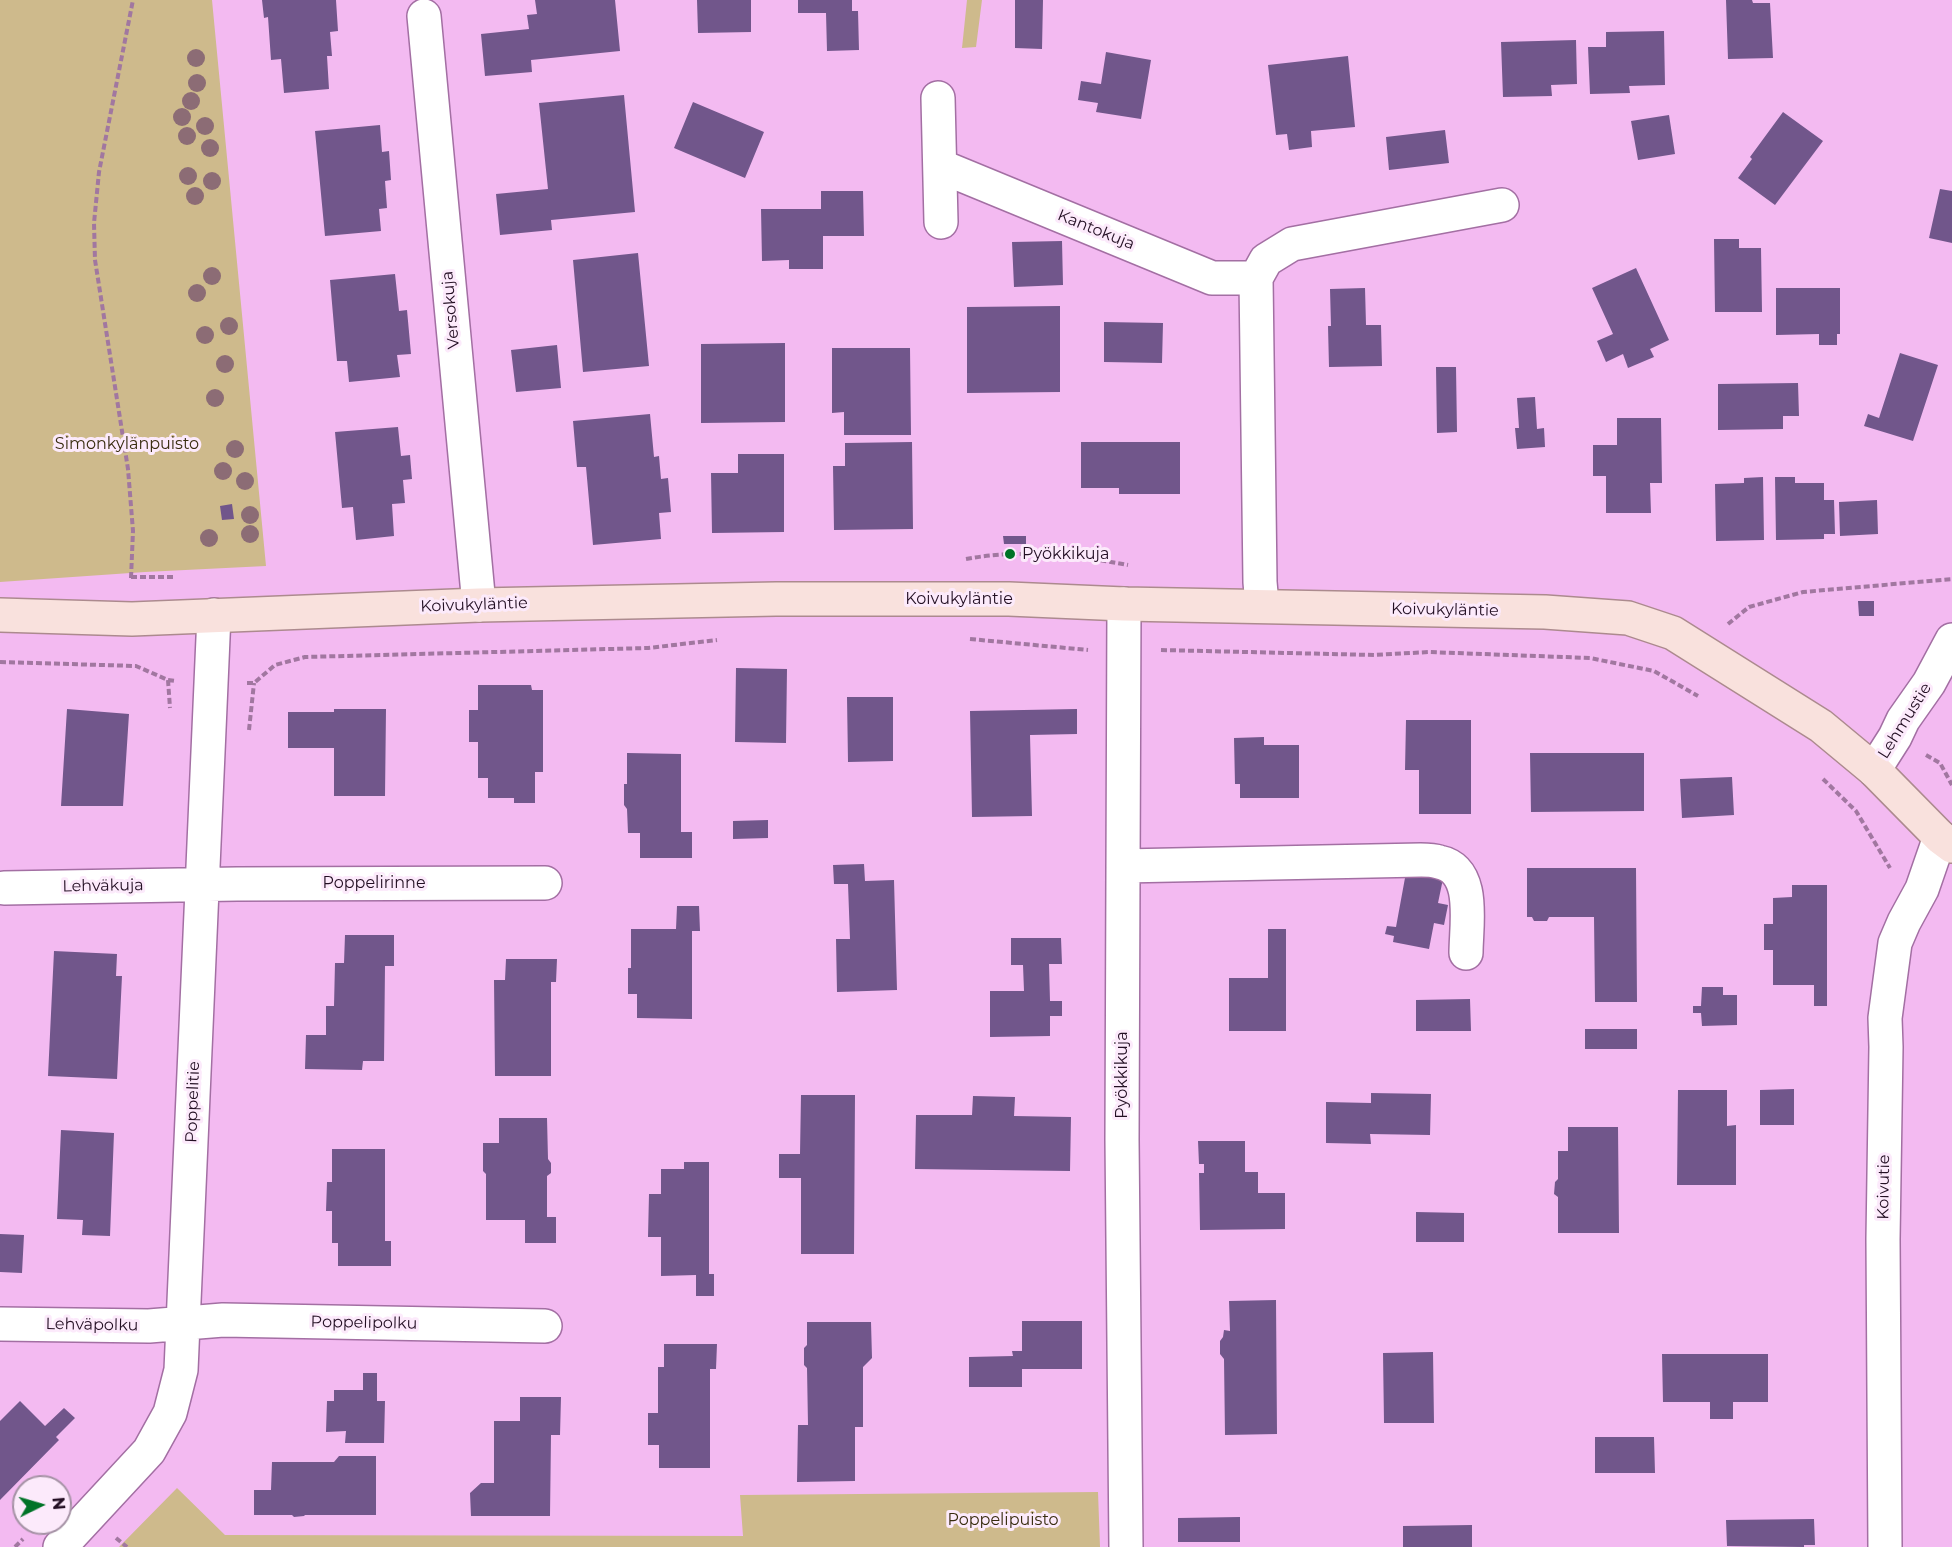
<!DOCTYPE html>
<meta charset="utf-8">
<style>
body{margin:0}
#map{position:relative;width:1952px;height:1547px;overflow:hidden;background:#f3baf1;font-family:Montserrat,sans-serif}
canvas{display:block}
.north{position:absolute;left:12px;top:1475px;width:60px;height:60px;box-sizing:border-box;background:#fceafb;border:2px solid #a592a5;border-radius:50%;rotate:85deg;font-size:16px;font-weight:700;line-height:24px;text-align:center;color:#230f23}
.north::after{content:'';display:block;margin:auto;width:21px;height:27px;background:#007327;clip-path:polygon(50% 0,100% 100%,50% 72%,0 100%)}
</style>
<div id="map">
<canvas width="1952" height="1547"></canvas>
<div class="north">N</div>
</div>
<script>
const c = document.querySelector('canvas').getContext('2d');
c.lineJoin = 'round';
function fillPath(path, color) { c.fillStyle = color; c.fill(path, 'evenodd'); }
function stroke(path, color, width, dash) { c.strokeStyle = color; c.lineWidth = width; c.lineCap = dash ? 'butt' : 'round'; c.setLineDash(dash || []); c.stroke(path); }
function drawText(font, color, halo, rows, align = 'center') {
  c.font = font + ' Montserrat,sans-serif'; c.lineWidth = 6; c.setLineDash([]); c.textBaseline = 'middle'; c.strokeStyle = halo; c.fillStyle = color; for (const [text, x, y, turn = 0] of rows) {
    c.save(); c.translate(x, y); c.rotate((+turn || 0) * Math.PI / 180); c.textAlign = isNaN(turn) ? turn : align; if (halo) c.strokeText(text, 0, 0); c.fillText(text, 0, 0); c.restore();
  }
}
const green = new Path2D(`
 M0 0H212L266 566 145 572 0 582Z
 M967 0H982L976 47 962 48Z
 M177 1488 225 1535 743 1536 740 1495 1098 1492 1100 1547H119Z`);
const building = new Path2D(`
 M262 0H336L338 31 330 32 332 56H327L329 89 284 93 281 59 271 60 268 17 264 18Z
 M535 0H615L620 51 531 60 532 72 485 76 481 34 529 29 527 15 537 14Z
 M697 0H751V32L698 33Z
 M798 0H852V11H858L859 50 827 51 826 13H798Z
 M1015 0H1043L1042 49 1015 48Z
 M1726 0H1752L1753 3H1770L1773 58 1728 59Z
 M1664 31 1665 85 1629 86 1630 93 1590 94 1588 47H1606V32Z
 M1576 40 1577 84 1551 85 1552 96 1503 97 1501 42Z
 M1106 52 1151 60 1141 119 1096 112 1098 103 1078 100 1081 81 1101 84Z
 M1348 56 1355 127 1311 131 1312 147 1289 150 1287 134 1276 135 1268 65Z
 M624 95 635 212 551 220 552 230 500 235 496 194 548 189 539 103Z
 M693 102 764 132 745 178 674 148Z
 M1783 112 1823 141 1775 205 1738 178 1752 159 1750 157Z
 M1669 115 1675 154 1638 160 1631 121Z
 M380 125 382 152 389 151 391 180 385 181 387 208 379 209 381 231 325 236 315 131Z
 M1445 130 1449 163 1389 170 1386 137Z
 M1940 189 1952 191V243L1929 238Z
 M821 191H863L864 236H823V269H789V260L762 261 761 209H821Z
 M1714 239H1739V248H1761L1762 312H1715Z
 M1062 241 1063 285 1014 287 1012 242Z
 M638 253 649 366 583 372 573 260Z
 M1636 268 1669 340 1650 349 1654 357 1628 368 1623 354 1606 362 1597 341 1613 334 1592 288Z
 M395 274 399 311 407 310 411 354 397 355 400 377 349 382 347 361H337L330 280Z
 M1365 288 1366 325H1381L1382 366 1329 367 1328 326H1331L1330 289Z
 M1776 288H1840V334H1837V345H1819V334L1776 335Z
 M1060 306V392L967 393V307Z
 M1104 322 1163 323 1162 363 1104 362Z
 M785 343V422L701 423V344Z
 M557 345 561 388 516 392 511 350Z
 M832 348H910L911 435H844V412L832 413Z
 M1900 353 1938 365 1913 441 1864 426 1868 414 1879 418Z
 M1436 367H1456L1457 432 1437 433Z
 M1798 383 1799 416H1783V429L1718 430V384Z
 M1535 397 1537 429 1544 428 1545 447 1517 449 1515 428H1519L1517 398Z
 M650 414 654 457 659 456 661 479 668 478 671 512 659 513 661 539 593 545 586 467H577L573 421Z
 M1617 418H1661L1662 483H1650L1651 513H1606V476H1593V445H1617Z
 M398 427 401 456 410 455 412 479 403 480 405 503 392 504 394 536 356 540 353 507 342 508 335 432Z
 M912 442 913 529 834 530 833 466H845V443Z
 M1081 442H1180V494H1119V488H1081Z
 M738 454H784V532L712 533 711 473H738Z
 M1763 477 1764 540 1716 541 1715 484 1744 483V478Z
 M1775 477H1795V483H1824V500H1834L1835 534H1824V539L1776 540Z
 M1877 500 1878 534 1840 536 1839 502Z
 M232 504 234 519 222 520 220 506Z
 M1003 536H1026V544H1004Z
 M1858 601H1874V616H1859Z
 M736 668 787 669 786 743 735 742Z
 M478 685H531L532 690H543V772H535V803H514V798H488V778H478V742H469V710H478Z
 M847 697H893V761L848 762Z
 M67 709 129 714 123 806H61Z
 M334 709H386L385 796H334V748H288V712H334Z
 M1077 709V734L1030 735 1032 816 972 817 970 711Z
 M1406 720H1471V814H1419V770H1405Z
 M1264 737V745H1299V798H1240V784H1235L1234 738Z
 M627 753 681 754V832H692V858H640V833H628L627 809 624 805V784H627Z
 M1530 753H1644V811L1531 812Z
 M1732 777 1734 815 1682 818 1680 779Z
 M768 820V838L733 839V821Z
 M864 864 865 881 894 880 897 990 837 992 836 939H850L848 884H834L833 865Z
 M1407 867 1444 874 1438 903 1448 905 1444 925 1434 923 1429 949 1393 942 1394 936 1385 934 1387 926 1396 927Z
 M1527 868H1636L1637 1002H1595L1594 917H1549L1547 921H1534L1532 917H1527Z
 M1792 885H1827V1006H1814V985H1773V950H1764V924H1773V898L1792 897Z
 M677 906H699L700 931H692V1019L637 1018V994H628V968H631V929H676Z
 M1268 929H1286V1031H1229V978H1268Z
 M345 935H394V966H385L384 1061H363L362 1070 305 1069 306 1035H326V1006H334L335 963H344Z
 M1011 938H1061L1062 964H1049L1050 1001H1062V1016H1050V1036L990 1037V991H1024L1023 965H1011Z
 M54 951 117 954 116 976H122L117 1079 48 1076Z
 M506 959H557L556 982H551V1076H495L494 980H505Z
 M1702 987H1723V995H1737V1025L1702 1026 1701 1013H1693V1006H1701Z
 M1470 999 1471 1031H1416V1000Z
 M1585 1029H1637V1049H1585Z
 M1794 1089V1125H1760V1090Z
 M1678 1090H1727V1126L1736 1125V1185H1677Z
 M1371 1093 1431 1094 1430 1135 1370 1134 1371 1144 1326 1143V1102L1371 1103Z
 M801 1095H855L854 1254H801V1178H779V1154H800Z
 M973 1096 1015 1097 1014 1116 1071 1117 1070 1171 915 1169 916 1115H972Z
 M499 1118H547L548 1159 551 1163V1173L547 1176V1217H556V1243H525V1220H486V1174L483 1171V1143H499Z
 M1568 1127H1618L1619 1233H1558V1197L1554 1194 1555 1182 1558 1179V1151H1568Z
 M61 1130 114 1133 110 1236 82 1235 83 1220 57 1219Z
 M1198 1141H1245V1172H1258V1193H1285V1229L1200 1230 1199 1173H1204V1164H1199Z
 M332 1149H385V1241H391V1266H338V1243H332V1211H326L327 1182H332Z
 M684 1162H709V1274H714V1296H696V1275L661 1276V1237H648L649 1194H661V1169H684Z
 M1416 1212 1464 1213V1242H1416Z
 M0 1234 24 1235 22 1273 0 1272Z
 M1276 1300 1277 1434 1225 1435 1224 1359 1220 1354V1341L1223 1337 1224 1330 1230 1331 1229 1301Z
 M1022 1321H1082V1369H1022V1387H969V1357L1013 1356 1012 1351H1022Z
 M807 1322H871L872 1358 863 1367V1427H855V1481L797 1482 798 1425H808L807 1368 804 1365V1348L807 1345Z
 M664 1344H717L716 1369H710V1468H659V1445H648V1413H658V1367H664Z
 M1433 1352 1434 1423H1384L1383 1353Z
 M1662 1354H1768V1402H1733V1419H1710V1402H1663Z
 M363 1373H377V1401H385L384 1443H345L346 1431 326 1432 327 1401H334V1390H363Z
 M520 1397H561L560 1435H551L550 1516H471L470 1493 481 1483H494V1421H520Z
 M20 1401 45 1426 64 1408 75 1418 56 1437 59 1440 0 1500V1421Z
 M1595 1437H1654L1655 1473H1595Z
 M339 1456H376V1515H305L304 1516 294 1517 292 1515H254V1490H271L272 1462H334Z
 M1240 1517V1542H1178V1518Z
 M1814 1519 1815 1545H1804V1547L1727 1546 1726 1520Z
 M1472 1525V1547H1403V1526Z`);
const path = new Path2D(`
 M966 559C1019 549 1075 555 1128 565
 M131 577H175
 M131 578 133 531 128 469 95 260 94 223 99 172 133 0
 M1728 624 1749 607 1803 592 1952 579
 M970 639 1088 650
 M1161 650 1374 655 1429 652 1590 658 1654 671 1698 696
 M0 662 136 666 168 680 176 681
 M168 680 170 708
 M247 683H254L275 665 305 657 648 648 717 640
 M249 730 254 683
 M1926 755 1940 763 1952 785
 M1823 779 1856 811 1890 868
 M116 1538 127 1547
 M15 1547 23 1539`);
const minor = new Path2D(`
 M424 16 479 605
 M938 98 941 222
 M940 166 1212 278H1256L1260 582 1262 605
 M1256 278 1266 260 1292 244 1502 205
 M1124 604 1122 1139 1126 1547
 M1874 770 1895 737 1903 720 1929 683 1952 640
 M1123 866 1421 860C1427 860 1433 860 1439 862 1477 870 1466 924 1466 953
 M4 888 237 884 545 883
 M0 1324 149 1326 223 1320 545 1326
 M60 1547 149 1451 170 1413 181 1370 214 615
 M1885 1547 1883 1239 1886 1047 1885 1018 1895 943 1904 922 1922 889 1940 837`);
const major = new Path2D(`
 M0 615 132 619 479 605 776 599H1009L1124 604 1545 612 1628 618 1673 633 1821 726 1874 770 1940 837 1952 846`);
const trees = [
 [196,58],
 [197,83],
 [191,101],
 [182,117],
 [205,126],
 [187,136],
 [210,148],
 [188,176],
 [212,181],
 [195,196],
 [212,276],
 [197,293],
 [229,326],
 [205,335],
 [225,364],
 [215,398],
 [235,449],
 [223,471],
 [245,481],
 [250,515],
 [250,534],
 [209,538]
];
const markers = [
 [1010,554,6,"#007327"]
];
const streetNames = [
 ["Kantokuja",1096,230,22],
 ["Versokuja",451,310,-95],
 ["Koivukyläntie",959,599],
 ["Koivukyläntie",474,605,-2],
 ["Koivukyläntie",1445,610,1],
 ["Lehmustie",1905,721,-58],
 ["Poppelirinne",374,883],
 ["Lehväkuja",103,886,-1],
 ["Pyökkikuja",1122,1075,-90],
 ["Poppelitie",193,1102,-88],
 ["Koivutie",1884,1187,-89],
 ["Poppelipolku",364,1323,1],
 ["Lehväpolku",92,1325,1]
];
const parkNames = [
 ["Simonkylänpuisto",127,444],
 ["Poppelipuisto",1003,1520]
];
const poiNames = [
 ["Pyökkikuja",1022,554]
];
fillPath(green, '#ceba8c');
fillPath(building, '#71568b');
stroke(minor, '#a36fa3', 36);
stroke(major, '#ac8a8e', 36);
stroke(path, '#a177a0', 4, [6, 3]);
stroke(minor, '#fff', 33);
stroke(major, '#f9e1dd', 33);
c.fillStyle = '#8c6c75';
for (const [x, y] of trees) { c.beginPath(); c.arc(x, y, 9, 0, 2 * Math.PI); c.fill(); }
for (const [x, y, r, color] of markers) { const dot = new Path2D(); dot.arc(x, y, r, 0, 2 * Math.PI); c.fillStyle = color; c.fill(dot); stroke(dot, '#fceafb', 2); }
drawText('16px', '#230f23', '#fceafb', streetNames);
drawText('16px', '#382c0f', '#fceafb', parkNames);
drawText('16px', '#230f23', '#fceafb', poiNames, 'left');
</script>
